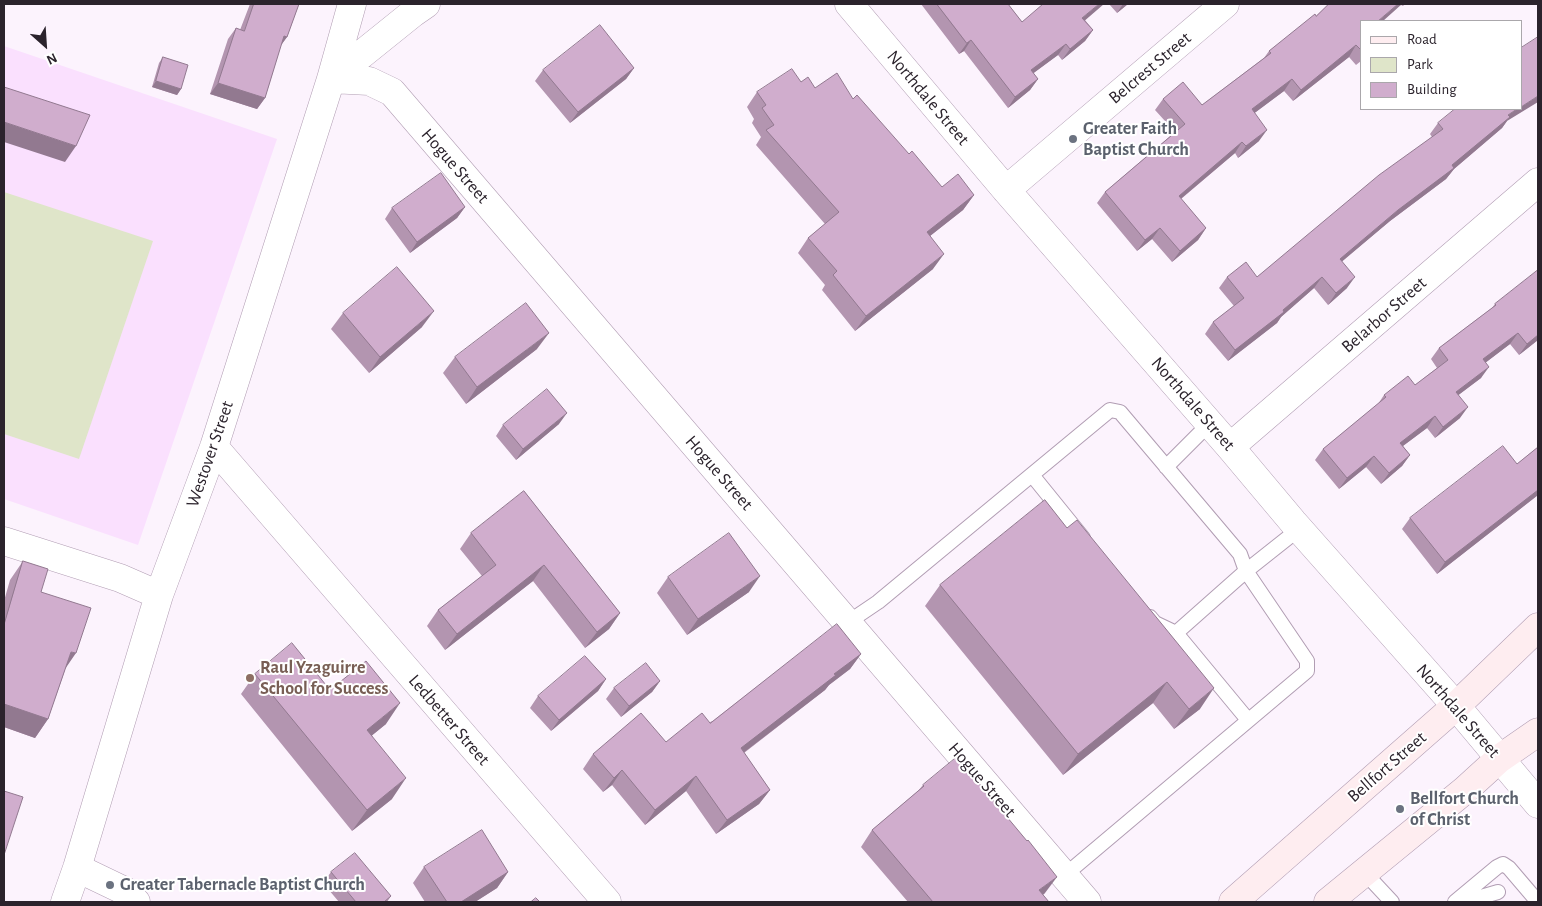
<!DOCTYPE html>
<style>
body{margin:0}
#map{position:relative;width:1542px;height:906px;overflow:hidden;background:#fcf3fd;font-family:"Alegreya Sans",sans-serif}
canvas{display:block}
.frame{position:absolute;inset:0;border:5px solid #2b232c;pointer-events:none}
.legend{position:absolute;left:1360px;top:20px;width:162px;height:90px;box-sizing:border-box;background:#fff;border:1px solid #aaa7ab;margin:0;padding:6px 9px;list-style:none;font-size:15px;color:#2b232c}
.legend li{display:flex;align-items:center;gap:10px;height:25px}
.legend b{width:25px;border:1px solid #aaa7ab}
.north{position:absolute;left:20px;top:20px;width:50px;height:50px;-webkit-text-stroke:4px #fff;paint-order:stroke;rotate:154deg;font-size:14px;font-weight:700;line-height:20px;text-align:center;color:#2b232c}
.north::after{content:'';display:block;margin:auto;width:18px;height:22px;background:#2b232c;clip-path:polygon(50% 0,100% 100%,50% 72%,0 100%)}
</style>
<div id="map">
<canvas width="1542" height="906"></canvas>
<div class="frame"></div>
<ul class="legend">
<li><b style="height:6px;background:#feedf0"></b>Road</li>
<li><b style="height:14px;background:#dfe5c9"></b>Park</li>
<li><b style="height:14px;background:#d0adcd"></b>Building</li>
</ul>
<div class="north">N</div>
</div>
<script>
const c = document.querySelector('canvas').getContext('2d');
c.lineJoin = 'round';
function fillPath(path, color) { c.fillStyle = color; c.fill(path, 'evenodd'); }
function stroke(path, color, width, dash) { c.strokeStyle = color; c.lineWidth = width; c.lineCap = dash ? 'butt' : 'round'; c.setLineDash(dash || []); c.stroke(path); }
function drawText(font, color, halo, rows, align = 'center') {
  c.font = font + ' "Alegreya Sans",sans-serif'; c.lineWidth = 4; c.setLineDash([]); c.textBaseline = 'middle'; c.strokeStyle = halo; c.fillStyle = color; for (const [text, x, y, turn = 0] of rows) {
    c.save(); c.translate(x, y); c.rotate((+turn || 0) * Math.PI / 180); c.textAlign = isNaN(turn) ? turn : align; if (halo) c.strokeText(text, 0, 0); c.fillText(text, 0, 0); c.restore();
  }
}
const built = new Path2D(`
 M4 46 277 139 138 545 4 499Z`);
const green = new Path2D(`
 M4 192 153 241 79 459 4 434Z`);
const service = new Path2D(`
 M1166 467 1210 423
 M1032 475 1083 538
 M1150 617 1155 623 1176 633 1248 720
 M847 623 878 602 1110 410 1120 412 1240 554 1246 571 1307 661V671L1065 875
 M1176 633 1246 571 1299 529
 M1364 872 1392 902
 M1455 902 1497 867 1503 864 1509 868 1538 902
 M1464 902 1498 892`);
const minor = new Path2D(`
 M849 4 1006 190 1230 447 1293 522 1456 706 1538 804
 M331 79 369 81 392 92 1087 902
 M331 79 413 13 426 4
 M1006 190 1225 4
 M214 447 607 902
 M1230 447 1538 182
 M4 541 120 578 159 595
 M77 868 127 892 136 902
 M65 902 77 868 159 595 214 447 331 79 352 4`);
const secondary = new Path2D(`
 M1233 902 1456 706 1538 627
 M1328 902 1465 790 1499 759 1538 732`);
const wall = new Path2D(`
 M250 4H299L287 37 281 45 265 98 257 109 210 94 228 39 236 28 240 30Z
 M921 4H1008L1022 22 1085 20 1093 30 1085 41 1062 60 1058 55 1033 73 1038 79 1030 90 1008 108 964 51 959 54Z
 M1109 4H1128L1117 13Z
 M1329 4H1405L1403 6 1401 5 1361 21V61L1356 65 1349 57 1293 101 1284 91 1254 113 1259 141 1238 158 1235 153 1181 199 1206 228 1198 240 1172 262 1152 239 1137 251 1097 203 1105 192 1175 132 1155 110 1163 99 1202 105 1264 58 1269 51 1316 16Z
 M163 57 181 89 177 95 152 87 159 63Z
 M634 68 626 79 570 123 535 81 543 70Z
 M801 82 815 88 853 99 942 187 974 195 963 210 930 236 933 269 855 331 822 290 825 285 798 253 808 238 825 224 756 145 761 137 752 123 754 119 747 107 757 92Z
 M1507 121 1502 128 1454 169 1446 179 1390 221 1342 261 1347 288 1328 305 1314 288 1281 317 1277 323 1228 361 1205 334 1213 322 1234 306 1219 288 1227 277H1257L1432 137 1430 134 1438 123Z
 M465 207 457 218 410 253 385 219 392 208Z
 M1538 270V340L1519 355 1510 344 1486 362 1481 378 1458 395 1460 418 1435 438 1427 428 1403 446 1410 455 1402 466 1381 484 1366 467 1339 489 1315 460 1323 449 1378 404 1384 395 1415 385 1437 368 1431 359 1439 348 1492 308 1495 304Z
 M343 313 422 327 369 373 331 329Z
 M537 349 466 404 443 373 455 357Z
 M559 424 516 460 496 436 503 425Z
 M1538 447V495L1437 574 1402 529 1410 518 1517 464Z
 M524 491 620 613 609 629 585 648 533 581 445 650 427 626 438 610 482 576 460 549 471 533Z
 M1045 500 1200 709 1174 729 1153 703 1063 775 925 606 940 585Z
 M23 561 41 592 65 670 48 719 35 738 4 727V601L10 580Z
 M668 577 749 592 687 635 657 593Z
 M861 654 850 669 829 685 825 690 744 753 770 790 759 804 716 834 686 791 645 825 612 785 603 792 583 769 593 754 666 742Z
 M255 674 330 690 386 724 372 735 392 799 352 831 241 694Z
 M606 679 598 691 551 731 530 708 538 696Z
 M660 681 652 692 621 717 606 699 614 688Z
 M923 785 1045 893 1043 895 1049 902H908L861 847 872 830 918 791Z
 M424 867 508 872 497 888 475 902H425L413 883Z
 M331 872 391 896 387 902H339L323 883Z`);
const shadedWall = new Path2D(`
 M1099 4H1104L1075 29 1082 18Z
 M1123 4H1128L1117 13Z
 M1398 4H1402L1383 21H1378Z
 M1093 30 1085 41 1062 60 1070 49Z
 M284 36 287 37 279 48Z
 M971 40 964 51 959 54 967 43Z
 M1066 44 1058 55 1023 81 1031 70Z
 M1356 45 1349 57 1293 101 1301 90Z
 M634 68 626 79 570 123 578 112Z
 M1038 79 1030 90 1008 108 1015 97Z
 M1292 79 1284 91 1244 121 1252 109Z
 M156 81 181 89 177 95 152 87Z
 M218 83 265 98 257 109 210 94Z
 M1538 96V102L1507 121 1502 128 1454 169 1446 179 1390 221 1332 270 1340 259 1452 165 1508 115 1517 109H1521V107Z
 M4 122 76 146 65 162 4 142Z
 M1267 130 1259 141 1238 158 1246 146Z
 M1242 142 1235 153 1171 207 1179 196Z
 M974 195 963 210 916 247 927 232Z
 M465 207 457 218 410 253 417 242Z
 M1160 228 1152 239 1137 251 1145 240Z
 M1206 228 1198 240 1172 262 1180 251Z
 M944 254 933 269 855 331 866 316Z
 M1322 277 1314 288 1281 317 1277 323 1228 361 1235 350Z
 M1355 277 1347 288 1328 305 1336 293Z
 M434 311 422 327 369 373 380 357Z
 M549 333 537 349 466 404 477 387Z
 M1518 333 1510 344 1476 370 1483 359Z
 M1538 335V340L1519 355 1527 344Z
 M1489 367 1481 378 1448 403 1456 392Z
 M1468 407 1460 418 1435 438 1443 427Z
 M567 413 559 424 516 460 523 449Z
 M1435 416 1427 428 1392 454 1400 443Z
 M1410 455 1402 466 1381 484 1389 473Z
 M1374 456 1366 467 1339 489 1347 478Z
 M1538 490V495L1437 574 1445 562Z
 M544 565 533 581 445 650 457 634Z
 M760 576 749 592 687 635 698 619Z
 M620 613 609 629 585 648 597 632Z
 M71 652 76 653 63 672Z
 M861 654 850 669 829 685 825 690 730 763 741 748 834 674Z
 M606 679 598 691 551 731 559 720Z
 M660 681 652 692 621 717 629 706Z
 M1167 682 1153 703 1063 775 1078 754Z
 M1214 688 1200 709 1174 729 1189 709Z
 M400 703 386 724 353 751 367 730Z
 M4 704 48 719 35 738 4 727Z
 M622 770 612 785 603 792 614 778Z
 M696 776 686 791 645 825 655 810Z
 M406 778 392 799 352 831 367 810Z
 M770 790 759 804 716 834 727 820Z
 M508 872 497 888 475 902H461Z
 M1057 877 1045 893 1033 902 1039 890Z`);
const building = new Path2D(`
 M254 4H299L287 37 284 36 265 98 218 83 236 28 244 31Z
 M937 4H1008L1022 22 1043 4H1099L1082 18 1093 30 1070 49 1066 44 1031 70 1038 79 1015 97 971 40 967 43Z
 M1329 4H1398L1378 21H1361V50L1356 45 1301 90 1292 79 1252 109 1267 130 1246 146 1242 142 1179 196 1206 228 1180 251 1160 228 1145 240 1105 192 1185 124 1163 99 1183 82 1202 105 1271 53 1269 51 1315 14 1316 16Z
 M600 25 634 68 578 112 543 70Z
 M1538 37V96L1521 107V48Z
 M163 57 188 65 181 89 156 81Z
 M792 69 801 82 808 77 815 88 837 73 853 99 857 95 909 154 912 151 942 187 958 174 974 195 927 232 944 254 866 316 833 275 837 271 808 238 839 212 766 130 774 125 762 108 766 105 757 92Z
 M4 87 90 115 76 146 4 122Z
 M1455 109H1517L1508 115 1510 117 1452 165 1454 168 1398 210 1340 259 1355 277 1336 293 1322 277 1283 310 1284 312 1235 350 1213 322 1244 298 1227 277 1246 262 1257 277 1379 175 1443 129 1438 123Z
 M441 173 465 207 417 242 392 208Z
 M397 267 434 311 380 357 343 313Z
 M1538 270V335L1527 344 1518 333 1483 359 1489 367 1456 392 1468 407 1443 427 1435 416 1400 443 1410 455 1389 473 1374 456 1347 478 1323 449 1386 397 1384 395 1408 376 1415 385 1448 360 1439 348 1496 305 1495 304Z
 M526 303 549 333 477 387 455 357Z
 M547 389 567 413 523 449 503 425Z
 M1503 446 1517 464 1538 447V490L1445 562 1410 518Z
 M524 491 620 613 597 632 544 565 457 634 438 610 496 565 471 533Z
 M1045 500 1067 528 1077 520 1214 688 1189 709 1167 682 1078 754 940 585Z
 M729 533 760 576 698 619 668 577Z
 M23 561 48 569 41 592 91 608 76 653 71 652 48 719 4 704V625Z
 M837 624 861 654 834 674 836 675 741 748 770 790 727 820 696 776 655 810 622 770 614 778 593 754 641 713 666 742 702 713 710 723Z
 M292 643 330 690 366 661 400 703 367 730 406 778 367 810 255 674Z
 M585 656 606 679 559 720 538 696Z
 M646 663 660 681 629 706 614 688Z
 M957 757 1027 841 1028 840 1057 877 1039 890 1049 902H933L872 830 924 786 923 785Z
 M4 791 23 797 4 855Z
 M482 830 508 872 461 902H447L424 867Z
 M355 853 391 896 384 902H356L331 872Z
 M536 898 540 902H531Z`);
const markers = [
 [1073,139,5,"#6b7280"],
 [250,678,5,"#8d6e63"],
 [1400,809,5,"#6b7280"],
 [110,885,5,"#6b7280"]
];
const streetNames = [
 ["Belcrest Street",1150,68,-40],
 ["Northdale Street",928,98,50],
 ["Hogue Street",455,166,49],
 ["Belarbor Street",1384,315,-41],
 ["Northdale Street",1193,404,49],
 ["Westover Street",210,454,-71],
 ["Hogue Street",719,473,49],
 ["Northdale Street",1458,711,49],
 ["Ledbetter Street",449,720,49],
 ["Bellfort Street",1387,767,-41],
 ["Hogue Street",982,780,49]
];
const worshipNames = [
 ["Greater Faith",1083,129],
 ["Baptist Church",1083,150],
 ["Bellfort Church",1410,799],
 ["of Christ",1410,820],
 ["Greater Tabernacle Baptist Church",120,885]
];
const educationNames = [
 ["Raul Yzaguirre",260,668],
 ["School for Success",260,689]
];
fillPath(built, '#fae0fe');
fillPath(green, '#dfe5c9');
stroke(service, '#b19db3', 16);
stroke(minor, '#b19db3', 29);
stroke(secondary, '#b19db3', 29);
stroke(service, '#fff', 14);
stroke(minor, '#fff', 28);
stroke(secondary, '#feedf0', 28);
fillPath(wall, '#b395b0');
fillPath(shadedWall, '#927990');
fillPath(building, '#d0adcd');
stroke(building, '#927990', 1);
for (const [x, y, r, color] of markers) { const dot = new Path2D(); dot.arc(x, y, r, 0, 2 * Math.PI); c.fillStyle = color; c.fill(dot); stroke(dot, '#fff', 2); }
drawText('18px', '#2b232c', '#fff', streetNames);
drawText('bold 18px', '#5b616d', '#fff', worshipNames, 'left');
drawText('bold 18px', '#785e54', '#fff', educationNames, 'left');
</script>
